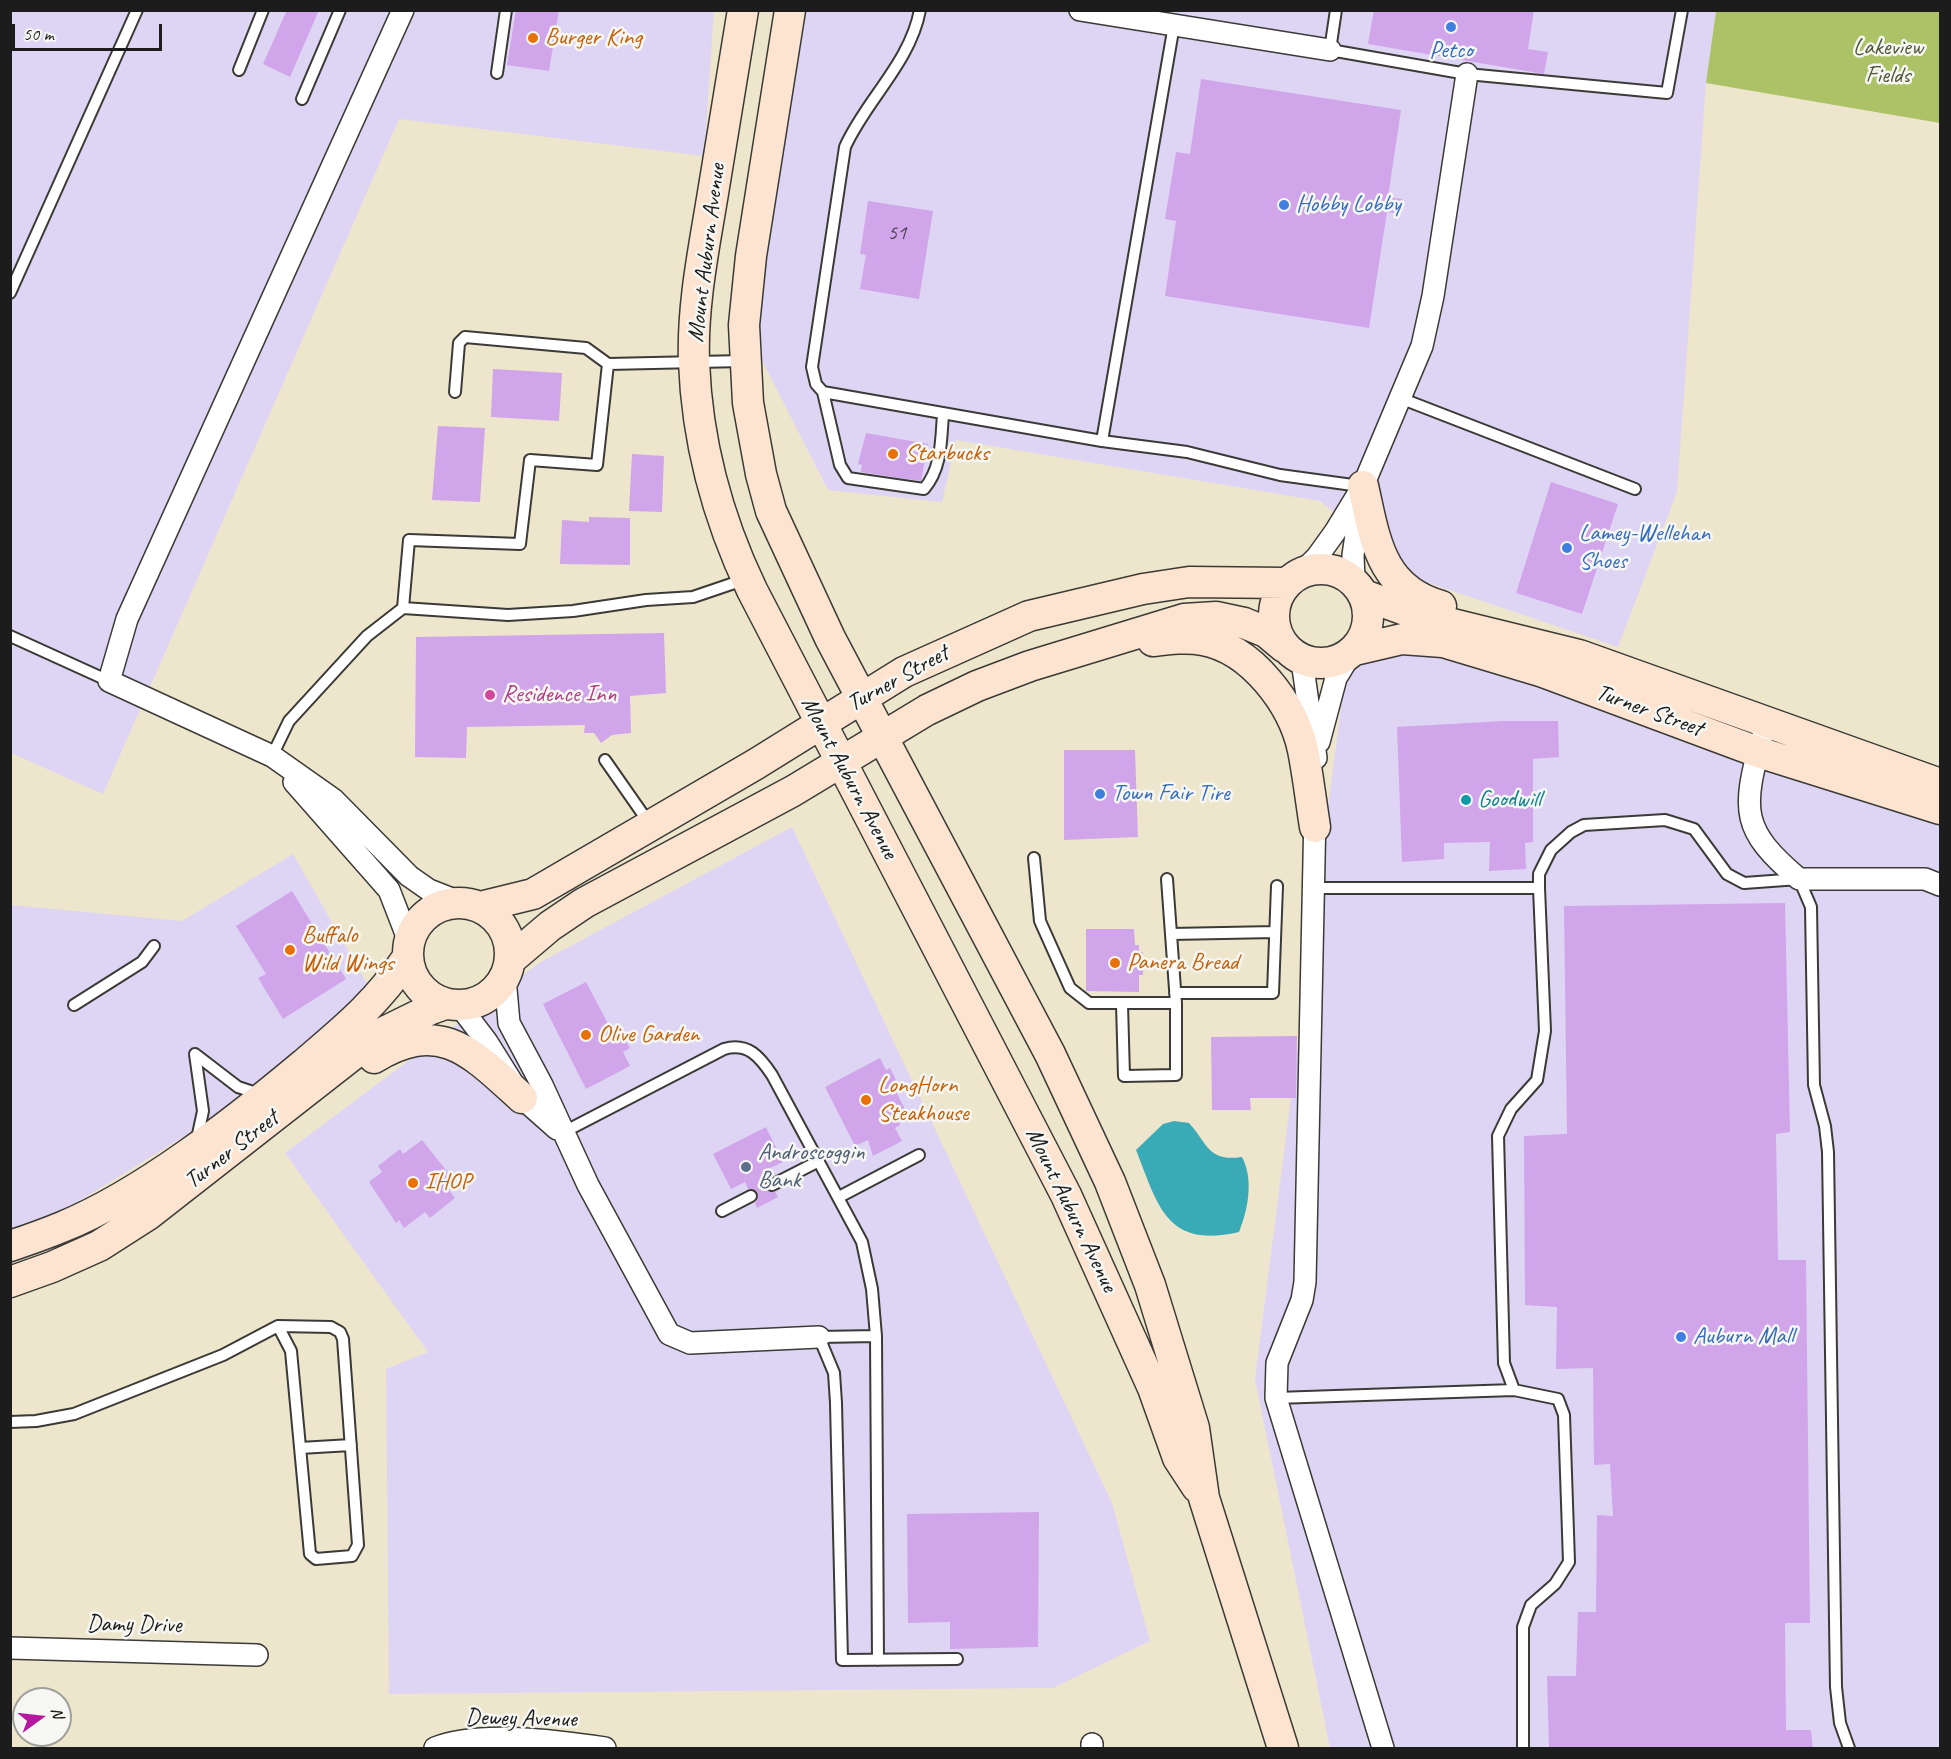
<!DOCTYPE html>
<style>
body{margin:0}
#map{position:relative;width:1951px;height:1759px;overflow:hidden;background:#ede6cc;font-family:Caveat,sans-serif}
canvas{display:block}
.frame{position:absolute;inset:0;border:12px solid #1c1c1c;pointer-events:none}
.north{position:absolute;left:12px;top:1687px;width:60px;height:60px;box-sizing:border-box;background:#f6f6f2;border:2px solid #9f9f9c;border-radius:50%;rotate:75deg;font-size:16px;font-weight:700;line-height:24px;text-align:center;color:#1c1c1c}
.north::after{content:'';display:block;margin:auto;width:21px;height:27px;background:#b5179e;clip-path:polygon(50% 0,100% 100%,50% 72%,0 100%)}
.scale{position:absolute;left:12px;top:24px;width:150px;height:27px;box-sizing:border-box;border:3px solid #1c1c1c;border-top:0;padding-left:8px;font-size:18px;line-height:21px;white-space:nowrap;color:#1c1c1c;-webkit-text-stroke:4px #f6f6f2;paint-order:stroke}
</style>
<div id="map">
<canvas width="1951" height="1759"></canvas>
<div class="frame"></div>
<div class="north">N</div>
<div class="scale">50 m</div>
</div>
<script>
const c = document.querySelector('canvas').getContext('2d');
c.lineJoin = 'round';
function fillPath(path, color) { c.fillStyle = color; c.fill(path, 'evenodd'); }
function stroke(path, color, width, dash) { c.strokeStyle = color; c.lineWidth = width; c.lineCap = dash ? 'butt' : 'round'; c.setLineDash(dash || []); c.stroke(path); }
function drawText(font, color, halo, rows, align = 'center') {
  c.font = font + ' Caveat,sans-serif'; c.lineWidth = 5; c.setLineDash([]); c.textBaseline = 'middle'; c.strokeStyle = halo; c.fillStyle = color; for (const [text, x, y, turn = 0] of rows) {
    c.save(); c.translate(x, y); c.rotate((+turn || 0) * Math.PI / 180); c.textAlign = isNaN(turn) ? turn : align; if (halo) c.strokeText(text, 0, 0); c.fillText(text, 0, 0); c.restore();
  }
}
const built = new Path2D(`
 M11 11H714L704 156 399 119 103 794 11 753Z
 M797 11H1716L1706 83 1677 492 1618 647 1417 579 1320 501 956 440 942 502 828 490 744 325Z
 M1448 648 1940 818V1748H1330L1255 1379 1343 691 1356 666 1388 649Z
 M792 827 1112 1503 1150 1641 1053 1688 389 1694 386 1369 428 1352 285 1153 539 963Z
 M293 854 370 989 219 1115 40 1225 11 1231V905L182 921Z`);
const green = new Path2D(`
 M1716 11H1940V123L1706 83Z`);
const water = new Path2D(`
 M1174 1121 1189 1123C1208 1144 1208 1162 1242 1157 1254 1179 1248 1210 1239 1232 1166 1249 1158 1205 1136 1150L1163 1124Z`);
const building = new Path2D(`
 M287 10H319L290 77 263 64Z
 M516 10H559L549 71 507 65Z
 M1374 10H1534L1528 49 1548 52 1544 74 1368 44Z
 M1201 79 1401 110 1388 197 1402 199 1400 214 1387 212 1369 328 1165 296 1176 221 1165 219 1176 152 1190 154Z
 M868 201 933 211 919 299 860 289 866 255 860 254Z
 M493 369 562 373 559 421 491 417Z
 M438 426 485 428 480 502 432 500Z
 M866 433 928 444 921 481 861 472 862 465 858 464Z
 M632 454 664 456 662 512 629 511Z
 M1551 482 1618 504 1582 614 1516 593Z
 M589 517 630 518V565L560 564 562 520 589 522Z
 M664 633 666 693 630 696 631 733 612 735 601 743 594 733H584L585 725 467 727 466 758 415 757 416 637Z
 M1504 721H1558L1559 757 1533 759V842L1525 843 1526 869 1489 871 1490 842 1444 843V859L1402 862 1397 727Z
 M1064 750H1135L1138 837 1064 840Z
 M292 891 346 979 283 1019 258 978 266 974 236 926Z
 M1785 903 1790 1132 1776 1134 1778 1260H1806L1810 1623H1785L1786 1730H1811L1813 1749H1549L1547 1676H1576L1578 1612H1596L1597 1515 1613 1516 1610 1464 1594 1465 1593 1368 1556 1369 1557 1307 1525 1305 1524 1136 1567 1134 1564 906Z
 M1086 929H1134L1135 945H1139V952H1143V975H1139V992L1086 991Z
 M586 982 615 1037 622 1034 630 1048 623 1052 630 1066 586 1089 543 1004Z
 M1297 1036 1296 1098H1250L1251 1110H1212L1211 1037Z
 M880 1058 886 1070 890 1068 899 1086 894 1088 906 1111 896 1117 900 1125 895 1128 902 1141 873 1156 868 1140 855 1146 825 1087Z
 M766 1127 783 1162 764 1171 768 1179 765 1184 766 1189 775 1192 778 1197 757 1208 755 1203 758 1197 757 1192 748 1189 745 1182 731 1189 713 1154Z
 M422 1140 457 1184 449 1190 455 1198 430 1218 425 1212 404 1228 399 1220 396 1223 369 1182 382 1172 378 1166 400 1149 403 1154Z
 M1039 1512 1038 1647 950 1649V1622L908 1623 907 1514Z`);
const lane = new Path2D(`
 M920 10C910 63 866 100 845 147L812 367 816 384 823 392 1102 441 1187 452 1280 475 1360 486
 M1336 10 1330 50 1467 74 1667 93 1682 10
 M239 70 263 10
 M497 73 506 10
 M302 99 340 10
 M10 293 137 10
 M455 392 459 343 465 337 586 348 608 364
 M823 392 840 465 848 478 924 489C942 468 941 440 943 414
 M1400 398 1635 489
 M1102 441 1174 25
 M403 608 508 615 573 611 646 600 693 597 746 579
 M10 636 109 681
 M272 756 289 721 367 636 403 608 409 540 520 544 530 460 597 465 608 364 743 361
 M605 760 649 823
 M1034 858 1040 921 1070 988 1089 1003H1176
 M1314 888H1539V874L1551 850 1571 832 1584 825 1665 820 1694 829 1727 874 1744 883 1799 879 1811 907 1814 1085 1825 1126 1828 1152 1836 1687 1840 1723 1849 1748
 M1171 934 1275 932
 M1175 993H1273L1277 886
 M1122 1004 1124 1076 1176 1075V1003L1167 879
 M74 1005 142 962 154 946
 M195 1054 203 1111 197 1139
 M195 1054 238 1087 262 1095
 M562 1133 724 1049C748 1042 760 1057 772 1075L862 1242 872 1289 876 1336 878 1660
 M772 1185 819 1161
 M839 1197 919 1155
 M722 1211 751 1196
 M876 1336 819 1337 834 1373 836 1403 842 1660 957 1659
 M1514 1390 1504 1363 1498 1136 1511 1109 1537 1080 1545 1031 1539 888
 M1276 1398 1514 1390 1558 1399 1564 1415 1569 1562 1555 1584 1531 1605 1523 1627V1748
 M10 1422 36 1421 74 1414 223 1355 278 1326 331 1327 340 1332 343 1339 358 1545 352 1556 316 1559 310 1554 291 1351 278 1326
 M300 1448 351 1445`);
const street = new Path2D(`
 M403 10 127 619 109 681 272 756 333 799 409 876 429 890 462 903
 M1080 10 1330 50
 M1302 572 1317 557 1335 532 1363 486 1422 346 1433 296 1467 74
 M1354 581 1353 555 1361 502
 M1302 661 1316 758
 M1761 740C1742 811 1741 830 1799 879H1925L1940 885
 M1319 742 1336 678 1350 655
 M294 782 389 890 408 939
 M1315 813 1305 1282 1302 1300 1277 1363 1276 1398 1383 1748
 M505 978 509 1023 542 1085 588 1185 669 1334 690 1343 819 1337
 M459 1005 487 1042 522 1098 557 1129
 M10 1648 257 1655
 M435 1748C478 1730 560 1741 605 1748
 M1092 1748V1744`);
const secondary = new Path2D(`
 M743 10C733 73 722 136 712 199 703 253 692 308 694 362 697 442 718 519 752 590L1066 1195 1153 1388 1178 1458 1197 1487
 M790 10 751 256 744 325 748 403 761 474 771 511 830 638 1050 1054 1110 1182 1150 1285 1194 1428 1204 1498 1283 1748
 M1363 486C1375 539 1380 589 1441 606
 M1274 616a47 47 0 1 1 94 0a47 47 0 1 1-94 0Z
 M1364 595 1424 617 1579 655 1940 784
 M1153 641C1170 639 1187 637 1203 640 1252 649 1293 704 1303 750 1308 775 1311 802 1315 827
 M1355 650 1402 639 1443 642 1543 672 1758 752 1940 809
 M408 954a51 51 0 1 1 102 0a51 51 0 1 1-102 0Z
 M480 907 533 894 756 764 904 672 1029 616 1143 589 1189 582 1286 583
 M510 960 550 926 584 903 793 791 927 710 977 686 1030 666 1184 619 1216 617 1244 623 1266 632 1284 647
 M374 1058C441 1017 472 1053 522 1098
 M10 1246C28 1240 45 1234 62 1227 143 1194 237 1120 304 1064 346 1028 376 1004 408 957
 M10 1282 52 1267 99 1246 149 1214 378 1035 431 1009 445 1004`);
const markers = [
 [1451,27,6,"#3f7fe0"],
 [533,38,6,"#e8710a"],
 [1284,205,6,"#3f7fe0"],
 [893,454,6,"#e8710a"],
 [1567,548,6,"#3f7fe0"],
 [490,695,6,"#d1479c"],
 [1100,794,6,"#3f7fe0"],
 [1466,800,6,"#0f9aa8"],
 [290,950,6,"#e8710a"],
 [1115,963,6,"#e8710a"],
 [586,1035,6,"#e8710a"],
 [866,1100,6,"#e8710a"],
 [746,1167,6,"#5c6f8a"],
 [413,1183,6,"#e8710a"],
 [1681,1337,6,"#3f7fe0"]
];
const numberNames = [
 ["51",897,233]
];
const foodNames = [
 ["Burger King",545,38],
 ["Starbucks",905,454],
 ["Buffalo",302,936],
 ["Wild Wings",302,964],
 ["Panera Bread",1127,963],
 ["Olive Garden",598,1035],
 ["LongHorn",878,1086],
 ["Steakhouse",878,1114],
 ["IHOP",425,1183]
];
const parkNames = [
 ["Lakeview",1888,48],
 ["Fields",1888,76]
];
const shopNames = [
 ["Petco",1451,51,"center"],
 ["Hobby Lobby",1296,205],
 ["Lamey-Wellehan",1579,534],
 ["Shoes",1579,562],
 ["Town Fair Tire",1112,794],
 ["Auburn Mall",1693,1337]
];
const streetNames = [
 ["Mount Auburn Avenue",707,253,-83],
 ["Turner Street",898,679,-29],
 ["Turner Street",1649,711,20],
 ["Mount Auburn Avenue",849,778,62],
 ["Turner Street",232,1150,-38],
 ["Mount Auburn Avenue",1071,1210,64],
 ["Damy Drive",134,1625,1],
 ["Dewey Avenue",521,1719,1]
];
const hotelNames = [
 ["Residence Inn",502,695]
];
const cultureNames = [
 ["Goodwill",1478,800]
];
const serviceNames = [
 ["Androscoggin",758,1153],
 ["Bank",758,1181]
];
fillPath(built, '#ded5f5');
fillPath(green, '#abc266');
fillPath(water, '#3aaab7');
fillPath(building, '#d1a5ea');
stroke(lane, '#3b3a36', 14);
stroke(street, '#3b3a36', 24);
stroke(secondary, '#3b3a36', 33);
stroke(lane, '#fff', 10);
stroke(street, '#fff', 21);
stroke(secondary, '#fde4d1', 30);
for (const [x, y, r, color] of markers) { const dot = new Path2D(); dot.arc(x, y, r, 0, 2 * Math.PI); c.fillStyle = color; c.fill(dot); stroke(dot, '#f6f6f2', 2); }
drawText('21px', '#493e50', null, numberNames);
drawText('24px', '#c56008', '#f6f6f2', foodNames, 'left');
drawText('24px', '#4e5636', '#f6f6f2', parkNames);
drawText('24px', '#366cbe', '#f6f6f2', shopNames, 'left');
drawText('24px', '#1c1c1c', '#f6f6f2', streetNames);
drawText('24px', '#b23c85', '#f6f6f2', hotelNames, 'left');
drawText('24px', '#0d838f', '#f6f6f2', cultureNames, 'left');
drawText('24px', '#4e5e75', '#f6f6f2', serviceNames, 'left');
</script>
